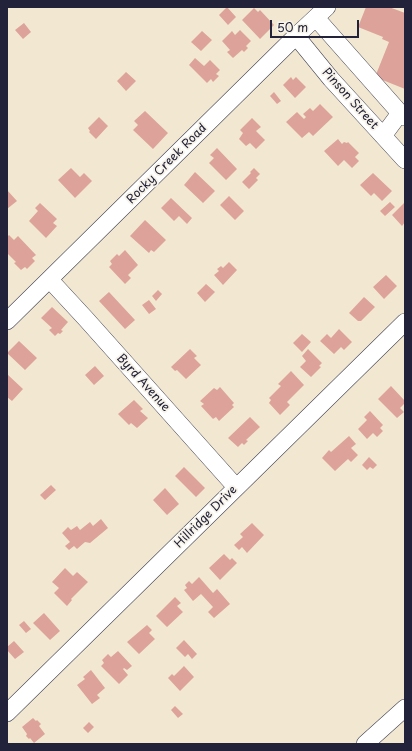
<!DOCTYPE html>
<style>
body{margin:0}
#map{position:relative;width:412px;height:751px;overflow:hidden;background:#f2e8d2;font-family:"Playpen Sans",sans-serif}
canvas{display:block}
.frame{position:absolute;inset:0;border:8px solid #22223b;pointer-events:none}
.scale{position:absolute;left:270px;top:20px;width:89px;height:18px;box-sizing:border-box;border:2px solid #22223b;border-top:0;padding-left:5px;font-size:12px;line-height:14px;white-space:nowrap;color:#22223b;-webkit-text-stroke:3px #f7f3e8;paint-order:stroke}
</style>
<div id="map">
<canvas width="412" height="751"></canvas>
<div class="frame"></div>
<div class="scale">50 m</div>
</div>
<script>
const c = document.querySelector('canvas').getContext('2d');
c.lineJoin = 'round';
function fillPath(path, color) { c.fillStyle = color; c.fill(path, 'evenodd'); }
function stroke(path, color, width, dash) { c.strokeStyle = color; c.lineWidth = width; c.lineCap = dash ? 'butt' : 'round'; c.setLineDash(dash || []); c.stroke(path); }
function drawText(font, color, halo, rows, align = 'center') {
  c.font = font + ' "Playpen Sans",sans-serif'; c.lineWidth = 3.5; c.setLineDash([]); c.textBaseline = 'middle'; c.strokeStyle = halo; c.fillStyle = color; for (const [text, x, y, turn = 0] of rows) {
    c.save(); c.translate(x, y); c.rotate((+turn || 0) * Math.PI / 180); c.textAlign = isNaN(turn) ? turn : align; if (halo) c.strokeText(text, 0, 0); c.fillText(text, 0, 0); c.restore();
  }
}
const building = new Path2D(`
 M227 7 236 17 228 25 219 15Z
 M366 7H389L405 13V89L375 77 389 42 382 39 383 37 358 27Z
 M254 8 258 12 260 10 274 25 260 39 242 20Z
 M24 23 31 32 23 39 15 30Z
 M240 30 251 41 246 46 248 48 244 52 242 50 233 58 227 52 230 50 222 41 232 31 235 35Z
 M202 31 212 40 201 51 191 42Z
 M195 58 204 66 210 60 220 70 216 74 219 76 213 82 211 79 207 83 189 65Z
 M126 72 136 81 126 91 117 81Z
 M291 77 293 80 296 77 306 87 295 98 283 85Z
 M274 92 281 101 277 104 270 96Z
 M320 104 333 117 313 136 309 132 302 138 286 122 297 112 304 119 306 117 303 114 310 108 313 111Z
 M145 111 168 133 153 149 133 130 138 125 134 121Z
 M99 117 108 126 96 139 89 132 90 131 88 128Z
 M252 118 261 127 256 131 265 140 256 149 250 143 246 146 239 139 243 133 240 130Z
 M338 139 342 144 344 142 347 143 348 142 359 153 355 157 359 161 352 168 344 160 338 166 324 151Z
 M217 148 237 169 226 180 209 163 214 158 210 155Z
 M71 168 80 177 84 173 92 181 75 198 58 180Z
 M254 168 260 174 256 178 258 180 249 189 242 182 251 173 250 172Z
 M195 172 215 191 203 203 184 185Z
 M373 173 392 191 382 201 374 193 371 196 360 185Z
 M7 190 17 201 7 209Z
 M229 196 244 211 235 220 220 205Z
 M171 198 192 218 187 224 179 216 174 221 161 208Z
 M390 202 395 207 385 216 380 211Z
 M405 202V222L402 226 392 215Z
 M40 203 57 219 53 223 57 226 46 238 29 221 38 211 35 208Z
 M145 220 166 240 154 252 151 250 149 253 130 236Z
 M9 235 14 240 18 236 36 255 32 258 35 261 27 269 25 267 21 270 14 263 16 262 7 253V237Z
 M125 250 138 265 128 275 131 278 125 284 109 267 112 264 110 261 117 254 119 256Z
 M229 262 237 270 223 285 214 275 219 271 217 269 221 266 223 268Z
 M386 275 397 286 384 299 373 287Z
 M206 284 215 292 205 302 197 293Z
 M158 290 162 294 156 301 152 296Z
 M109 292 135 320 125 329 99 301Z
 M364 297 375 307 361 321H358L349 313Z
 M149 300 156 309 149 314 142 305Z
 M52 307 68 322 61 330 63 331 60 334 58 333 55 336 49 330 52 328 41 318Z
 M339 329 352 342 344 350 341 347 334 354 320 341 327 334 331 338Z
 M302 334 311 342 302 352 293 343Z
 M19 341 37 358 25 370 7 353Z
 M190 349 197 356 194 358 201 365 186 379 177 370 175 371 171 367Z
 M308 349 322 363 319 366 321 367 311 377 300 367 306 361 302 356Z
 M95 366 104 376 94 385 85 375Z
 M291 371 304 385 287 402 290 405 280 415 269 403 271 400 269 398 281 386 278 384Z
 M7 374 23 389 12 401 7 397Z
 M391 386 405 401V403L400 408 404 412 397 418 378 399Z
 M220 387 234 403 232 405 234 407 219 421 216 417 213 419 201 406 204 404 200 401 214 388 217 390Z
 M134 400 143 409 140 411 148 418 137 428 131 423 129 425 118 414Z
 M370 411 383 425 380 428 383 431 377 437 373 433 367 439 358 429 367 420 364 417Z
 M250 417 260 427 246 440 248 441 244 445 242 443 238 447 228 438Z
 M349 436 356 444 351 448 358 455 351 462 348 459 335 471 322 458 329 450 331 452Z
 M369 457 377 465 373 469 370 467 367 470 362 465Z
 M184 467 205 488 196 497 175 476Z
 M51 485 56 490 45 500 40 495Z
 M165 488 179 504 167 515 153 500Z
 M101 519 108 528 90 543 85 542 77 549 74 546 69 550 65 546 70 542 62 533 68 527 71 530 77 526 80 530 90 522 93 526Z
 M252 523 264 535 247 553 242 547 239 550 234 545 243 537 240 534Z
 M224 554 230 560 232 558 237 563 220 580 209 568Z
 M65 568 73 576 77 572 88 582 71 599 72 600 67 606 54 593 59 588 52 582Z
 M199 577 213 593 217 589 230 604 214 618 208 612 213 607 201 594 193 601 184 590 187 588 185 585 189 581 192 584Z
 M175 597 181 603 177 606 183 612 167 627 156 616Z
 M44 613 60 631 50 640 33 623Z
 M24 621 31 629 26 633 19 625Z
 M147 625 152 630 149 633 155 639 139 654 127 642Z
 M184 640 197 654 192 659 188 654 185 657 176 648Z
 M14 641 24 652 15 659 7 650V647Z
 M118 651 132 666 127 670 124 668 123 669 128 675 119 684 101 666 104 663 102 660 108 654 111 657Z
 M184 666 194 677 180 691 168 678 172 674 174 676Z
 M91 670 105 688 97 695 100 698 92 704 77 685 85 679 83 677Z
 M175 706 183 714 178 718 171 710Z
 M33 718 36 721 37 720 41 724 39 726 45 734 34 743 30 738 29 739 26 736 27 734 22 727Z
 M89 722 94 727 88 733 83 728Z`);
const minor = new Path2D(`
 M316 18 400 113 405 117
 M296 36 331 79 405 160
 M383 136 400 113
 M50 280 86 319 236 487
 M7 321 296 36 327 7
 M7 713 405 322
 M365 744 405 708`);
const streetNames = [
 ["Pinson Street",350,99,48],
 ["Rocky Creek Road",167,164,-45],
 ["Byrd Avenue",143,383,48],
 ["Hillridge Drive",206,517,-45]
];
fillPath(building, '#dda39a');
stroke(minor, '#414052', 18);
stroke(minor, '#fff', 17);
drawText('12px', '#22223b', '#f7f3e8', streetNames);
</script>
